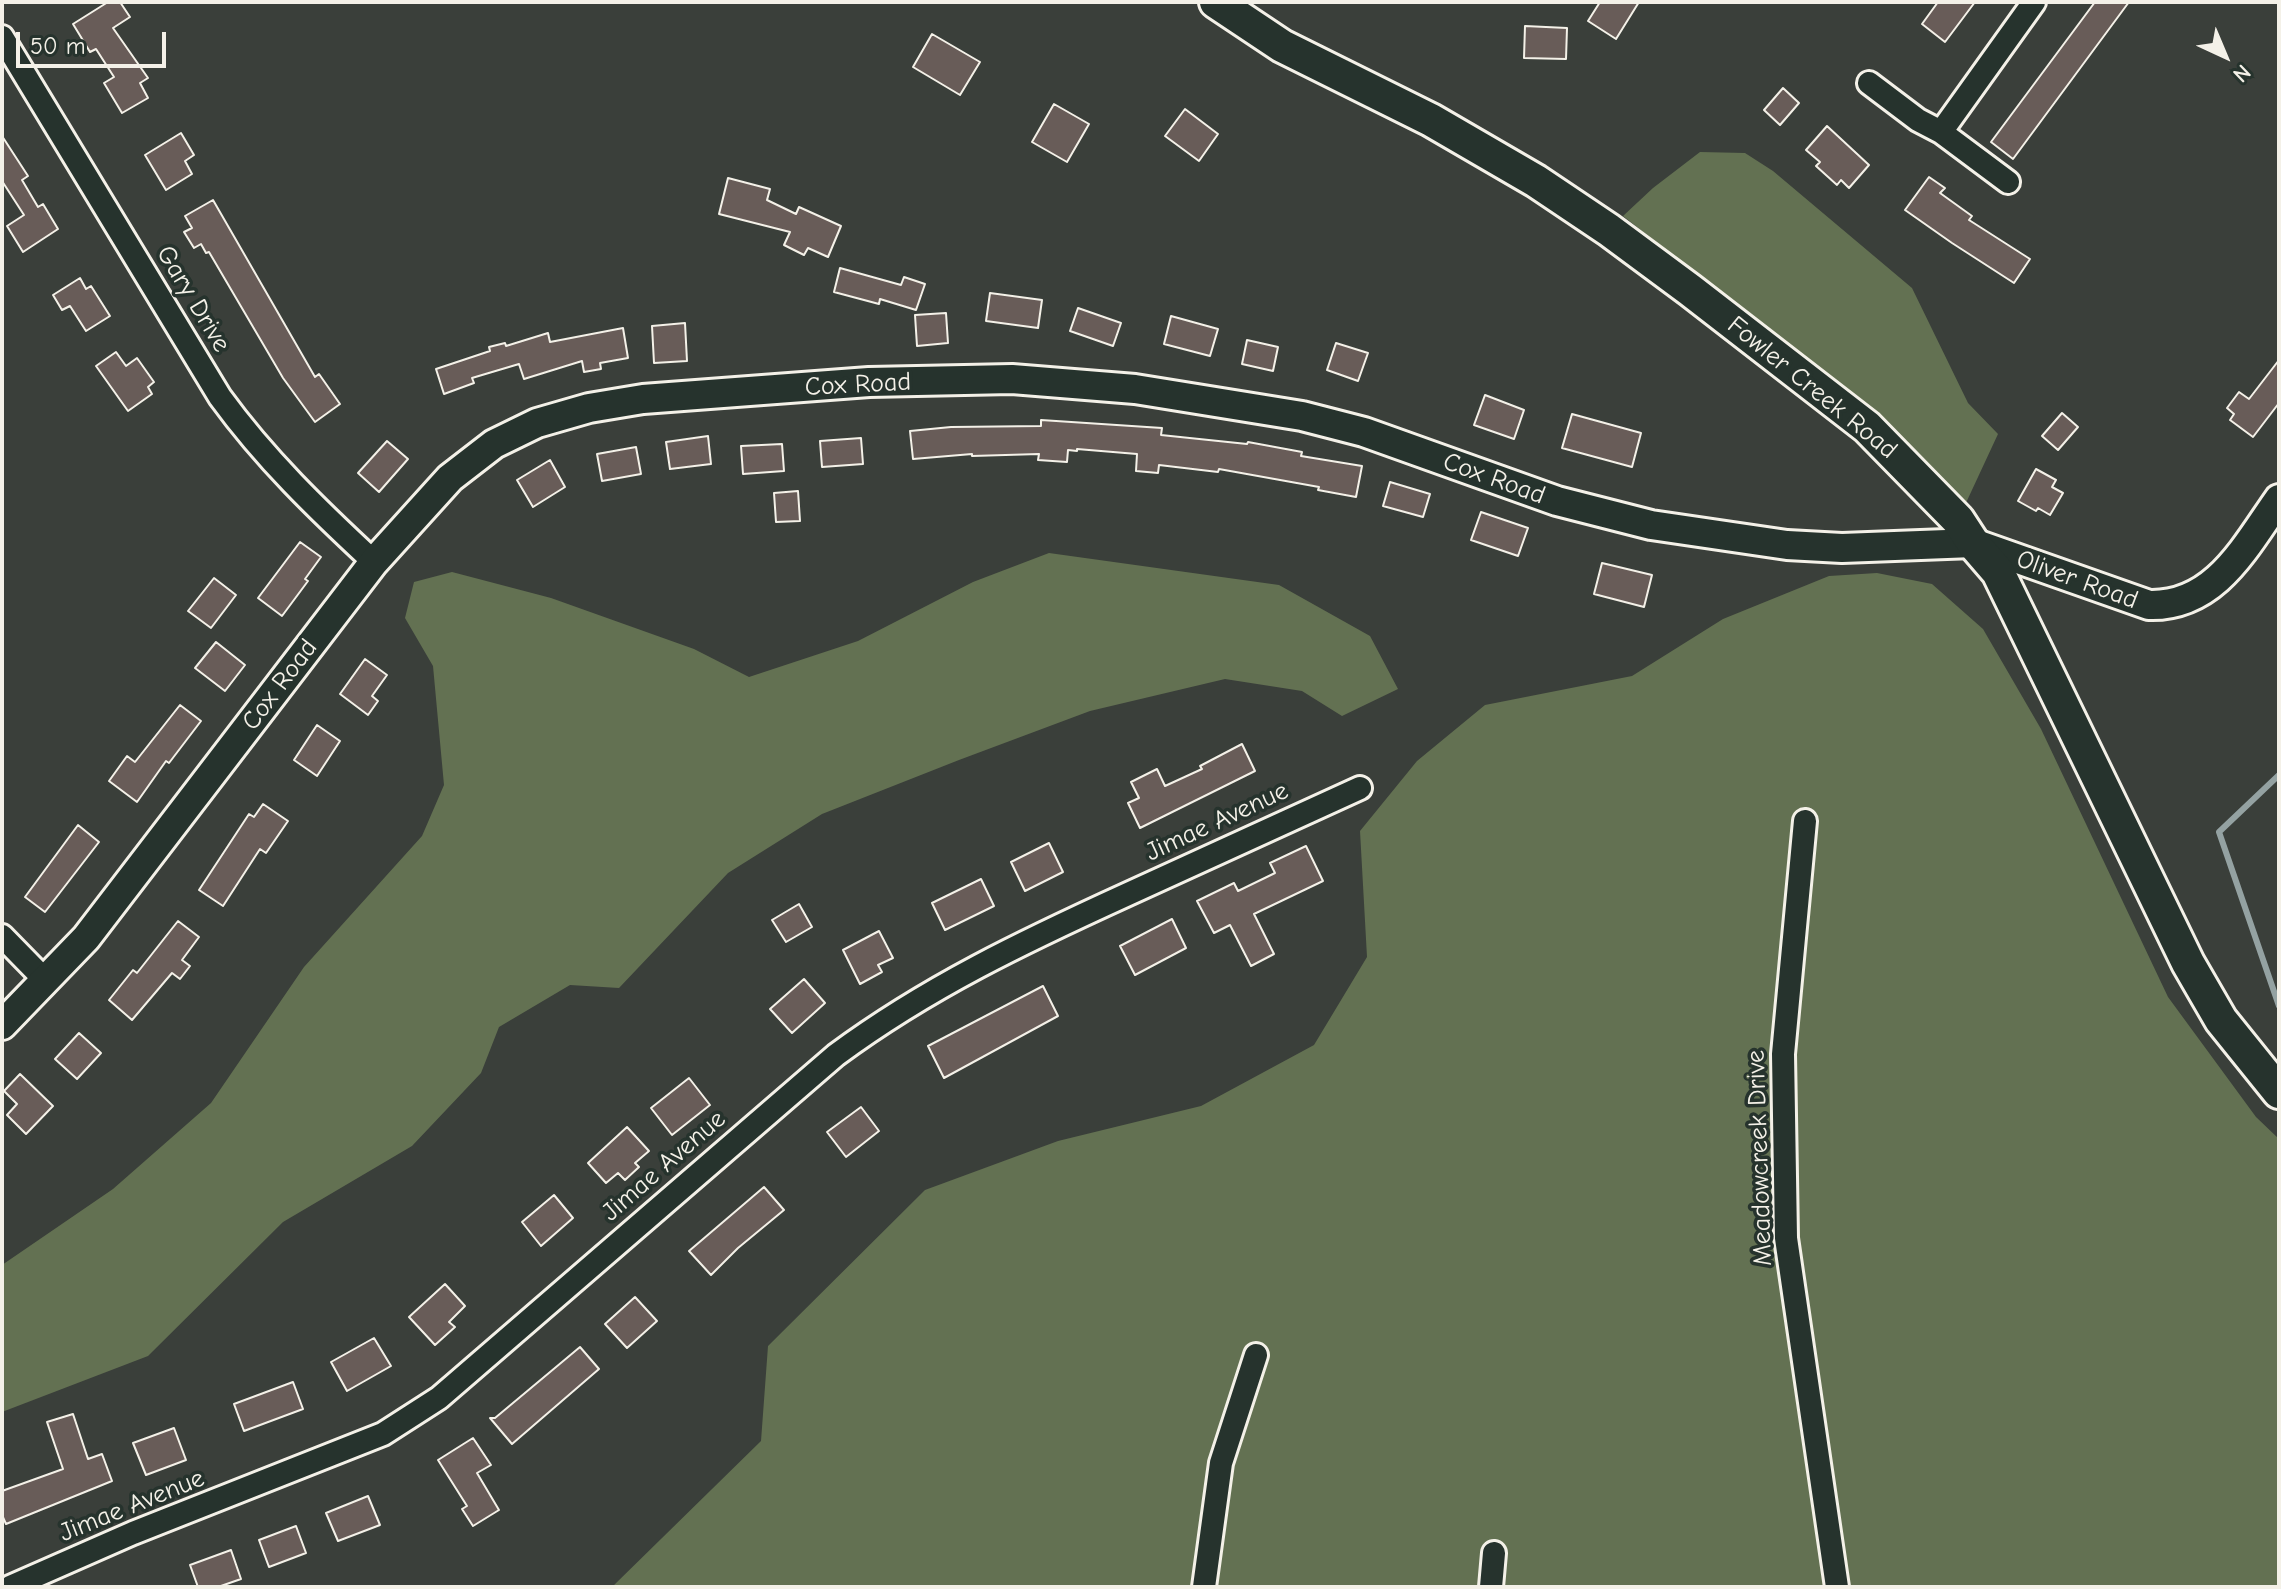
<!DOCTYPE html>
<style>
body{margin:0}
#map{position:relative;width:2281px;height:1589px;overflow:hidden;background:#3a3f3a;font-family:"Comic Neue",sans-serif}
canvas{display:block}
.frame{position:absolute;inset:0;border:4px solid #f4f1e8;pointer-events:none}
.north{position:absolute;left:2185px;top:16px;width:80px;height:80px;-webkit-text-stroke:6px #26332d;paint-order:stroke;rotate:136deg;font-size:22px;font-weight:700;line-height:32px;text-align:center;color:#f4f1e8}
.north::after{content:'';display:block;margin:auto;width:28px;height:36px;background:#f4f1e8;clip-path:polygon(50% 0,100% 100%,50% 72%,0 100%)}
.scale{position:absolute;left:16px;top:32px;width:150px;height:36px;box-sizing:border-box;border:4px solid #f4f1e8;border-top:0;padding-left:10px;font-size:24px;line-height:28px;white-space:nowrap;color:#f4f1e8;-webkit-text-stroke:6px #26332d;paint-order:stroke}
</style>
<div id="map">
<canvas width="2281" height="1589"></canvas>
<div class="frame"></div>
<div class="north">N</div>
<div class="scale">50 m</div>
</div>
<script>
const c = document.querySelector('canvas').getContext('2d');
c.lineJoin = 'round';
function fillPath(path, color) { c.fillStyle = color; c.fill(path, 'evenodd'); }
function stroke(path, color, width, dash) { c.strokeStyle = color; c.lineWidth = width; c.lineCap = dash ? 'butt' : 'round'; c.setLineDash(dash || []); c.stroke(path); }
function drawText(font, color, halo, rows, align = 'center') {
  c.font = font + ' "Comic Neue",sans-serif'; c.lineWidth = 7; c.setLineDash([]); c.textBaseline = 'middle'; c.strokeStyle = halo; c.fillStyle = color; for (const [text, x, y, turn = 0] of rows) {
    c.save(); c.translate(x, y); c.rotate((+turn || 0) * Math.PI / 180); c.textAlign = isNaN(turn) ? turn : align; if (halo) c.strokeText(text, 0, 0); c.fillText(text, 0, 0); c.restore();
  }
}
const green = new Path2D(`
 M1700 152 1745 153 1773 171 1912 288 1968 403 1998 434 1965 505 1901 438 1813 365 1623 216 1653 188Z
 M1049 553 1279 585 1370 636 1398 689 1342 716 1302 691 1225 679 1090 711 959 760 822 814 728 873 619 988 570 985 499 1027 481 1073 412 1146 283 1222 148 1356 2 1412V1265L113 1189 211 1103 304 967 422 836 444 785 433 666 405 618 414 582 452 572 551 598 694 649 749 677 858 641 973 582Z
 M1877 573 1932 584 1983 629 2041 729 2168 997 2256 1117 2279 1139V1587H612L761 1441 768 1346 925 1190 1058 1141 1201 1106 1314 1045 1367 957 1360 831 1417 761 1485 705 1632 676 1723 619 1829 576Z`);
const stream = new Path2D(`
 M2279 775 2219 832 2279 1006`);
const building = new Path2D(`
 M108 2H120L130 17 113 28 148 78 140 83 148 98 122 113 104 83 114 77 96 49 90 52 73 24Z
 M1600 2H1639L1616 39 1588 21Z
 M1938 2H1975L1945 42 1922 24Z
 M2095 2H2129L2013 159 1991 142Z
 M1525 26 1567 28 1566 59 1524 58Z
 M932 34 980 62 960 95 913 67Z
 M1783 88 1799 103 1780 125 1764 110Z
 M1054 104 1089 124 1067 162 1032 142Z
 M1185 109 1218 134 1199 161 1165 136Z
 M1827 126 1869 165 1849 188 1841 180 1837 185 1816 166 1820 162 1806 150Z
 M181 133 194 155 185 161 192 174 166 190 145 155Z
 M2 136 28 176 22 180 38 207 43 204 58 229 23 252 7 226 24 215 2 181Z
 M1929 177 1945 188 1940 193 1972 216 1969 220 2030 259 2014 283 1952 243 1905 210Z
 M728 178 770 189 767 200 796 214 799 207 841 226 828 257 808 248 804 255 784 245 790 232 719 214Z
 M213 200 315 377 319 374 340 404 315 422 283 378 209 252 206 253 201 244 194 248 184 232 192 228 185 216Z
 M840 268 901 285 904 277 925 284 916 310 880 299 879 304 834 292Z
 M80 278 86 289 91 286 110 316 86 331 70 306 62 310 53 295Z
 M990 293 1042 300 1038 328 986 321Z
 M1078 308 1121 323 1113 346 1070 331Z
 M946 313 948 343 917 346 915 315Z
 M1171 316 1218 329 1210 356 1164 344Z
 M685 323 687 361 654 363 652 326Z
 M623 328 628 358 600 363 601 369 584 372 582 361 524 379 519 364 472 378 474 383 444 394 436 369 490 351 489 347 505 343 506 346 548 333 550 342Z
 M1247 340 1278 347 1273 371 1242 364Z
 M1336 343 1368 353 1358 381 1327 370Z
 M116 352 126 366 137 358 154 382 148 387 152 394 128 411 96 366Z
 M2279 360V403L2253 437 2230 420 2234 414 2227 408 2239 392 2249 399Z
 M1485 395 1524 410 1514 439 1474 425Z
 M2062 413 2078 427 2058 450 2042 436Z
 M1572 414 1641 433 1632 467 1562 448Z
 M1041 420 1162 428 1161 435 1247 444 1248 442 1302 452 1301 456 1362 466 1356 497 1318 490 1319 487 1219 469 1218 472 1159 465 1158 473 1136 471 1137 454 1077 449V451L1068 450 1067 462 1038 460 1039 454 972 456V454L913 459 910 431 951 427 1041 426Z
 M708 436 711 464 670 469 666 442Z
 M861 438 863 464 822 467 820 441Z
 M387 441 408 459 379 492 358 473Z
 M782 444 784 471 743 474 741 446Z
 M636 447 641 474 602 481 597 454Z
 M550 460 565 487 533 507 517 480Z
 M2036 469 2056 480 2052 487 2063 493 2050 515 2038 508 2036 511 2018 501Z
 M1390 482 1430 494 1423 517 1383 506Z
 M798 491 800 521 776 522 774 493Z
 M1481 512 1528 528 1518 556 1471 540Z
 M300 542 321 557 305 579 308 581 282 616 258 598Z
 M1602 563 1652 575 1644 607 1594 594Z
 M214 578 236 595 211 628 188 611Z
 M216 642 245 665 225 691 195 668Z
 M365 659 387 675 372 696 378 701 368 715 340 694Z
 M180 705 201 721 169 763 166 761 137 802 109 781 127 756 135 762Z
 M317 725 340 741 317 776 294 760Z
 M1242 744 1255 771 1140 828 1128 803 1139 798 1131 782 1157 769 1165 786 1202 769 1200 766Z
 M263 804 288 821 266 853 260 849 223 906 199 890 249 814 254 817Z
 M78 825 99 842 45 912 25 897Z
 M1049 843 1063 872 1025 891 1011 862Z
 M1306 846 1323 881 1254 914 1274 954 1251 966 1230 925 1214 933 1197 901 1234 883 1238 891 1275 873 1270 863Z
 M981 879 994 906 945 930 932 903Z
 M799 904 812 927 786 942 772 920Z
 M1172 919 1186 948 1135 975 1120 946Z
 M178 921 199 937 182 960 190 966 180 979 172 973 132 1020 109 1000 133 970 137 973Z
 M879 931 893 958 878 965 882 972 860 984 843 950Z
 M804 979 825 1003 792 1033 770 1009Z
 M1043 986 1058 1016 944 1078 928 1046Z
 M79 1033 101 1053 77 1079 55 1059Z
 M20 1074 53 1106 26 1134 7 1115 17 1104 4 1091Z
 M689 1078 710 1105 672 1135 651 1108Z
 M861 1107 879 1131 846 1157 827 1132Z
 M627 1127 649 1151 635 1163 639 1167 625 1180 618 1173 606 1183 588 1163Z
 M764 1187 784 1210 738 1248 711 1275 689 1251Z
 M554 1195 573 1218 541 1246 522 1222Z
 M445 1284 465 1306 449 1322 455 1327 435 1345 409 1317Z
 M635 1297 657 1321 627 1348 605 1324Z
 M374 1338 391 1366 347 1391 331 1362Z
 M580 1347 599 1369 512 1444 490 1418H495Z
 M293 1382 303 1409 244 1431 234 1404Z
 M73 1414 88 1459 102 1454 112 1481 6 1524 2 1515V1491L63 1469 47 1422Z
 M174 1428 186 1460 146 1475 133 1443Z
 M473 1438 491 1465 477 1473 499 1510 473 1526 462 1509 467 1506 438 1460Z
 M368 1496 380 1525 338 1541 326 1513Z
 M296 1526 306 1553 269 1567 259 1540Z
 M231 1550 241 1579 218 1587H198L190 1565Z`);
const minor = new Path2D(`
 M2 37 220 397C265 459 318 510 374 562
 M1869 83 1918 120 1941 132 2008 182
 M1941 132 2034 2
 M1805 821 1783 1054 1786 1238 1837 1587
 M2 936 46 981
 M10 1587 133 1533 383 1434 439 1398 836 1055C928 987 1025 941 1128 894 1205 859 1282 824 1360 788
 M1204 1587 1221 1463 1256 1355
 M1491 1587 1494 1553`);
const tertiary = new Path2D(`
 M2 1025 86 938 374 562 450 478 494 444 537 423 589 408 643 399 869 382 1012 379 1135 389 1302 416 1364 432 1557 501 1651 525 1787 545 1842 548 1973 543 2149 605C2215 607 2245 547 2279 499`);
const secondary = new Path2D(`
 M1216 2 1282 46 1431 120 1536 181 1609 230 1690 290 1867 427 1958 520 1973 543 1998 572 2188 963 2221 1020 2279 1092`);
const streetNames = [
 ["Gary Drive",193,299,59],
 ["Cox Road",858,385,-3],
 ["Fowler Creek Road",1812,388,39],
 ["Cox Road",1494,479,20],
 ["Oliver Road",2077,580,20],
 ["Cox Road",280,685,-53],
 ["Jimae Avenue",1217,822,-25],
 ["Meadowcreek Drive",1760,1158,-92],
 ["Jimae Avenue",664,1166,-41],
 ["Jimae Avenue",132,1506,-22]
];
fillPath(green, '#637152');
stroke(stream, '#94a2a2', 6);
fillPath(building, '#685c58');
stroke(building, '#f4f1e8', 2);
stroke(minor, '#f4f1e8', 28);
stroke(tertiary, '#f4f1e8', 34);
stroke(secondary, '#f4f1e8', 38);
stroke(minor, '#26332d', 22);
stroke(tertiary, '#26332d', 28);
stroke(secondary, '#26332d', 32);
drawText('26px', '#f4f1e8', '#26332d', streetNames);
</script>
